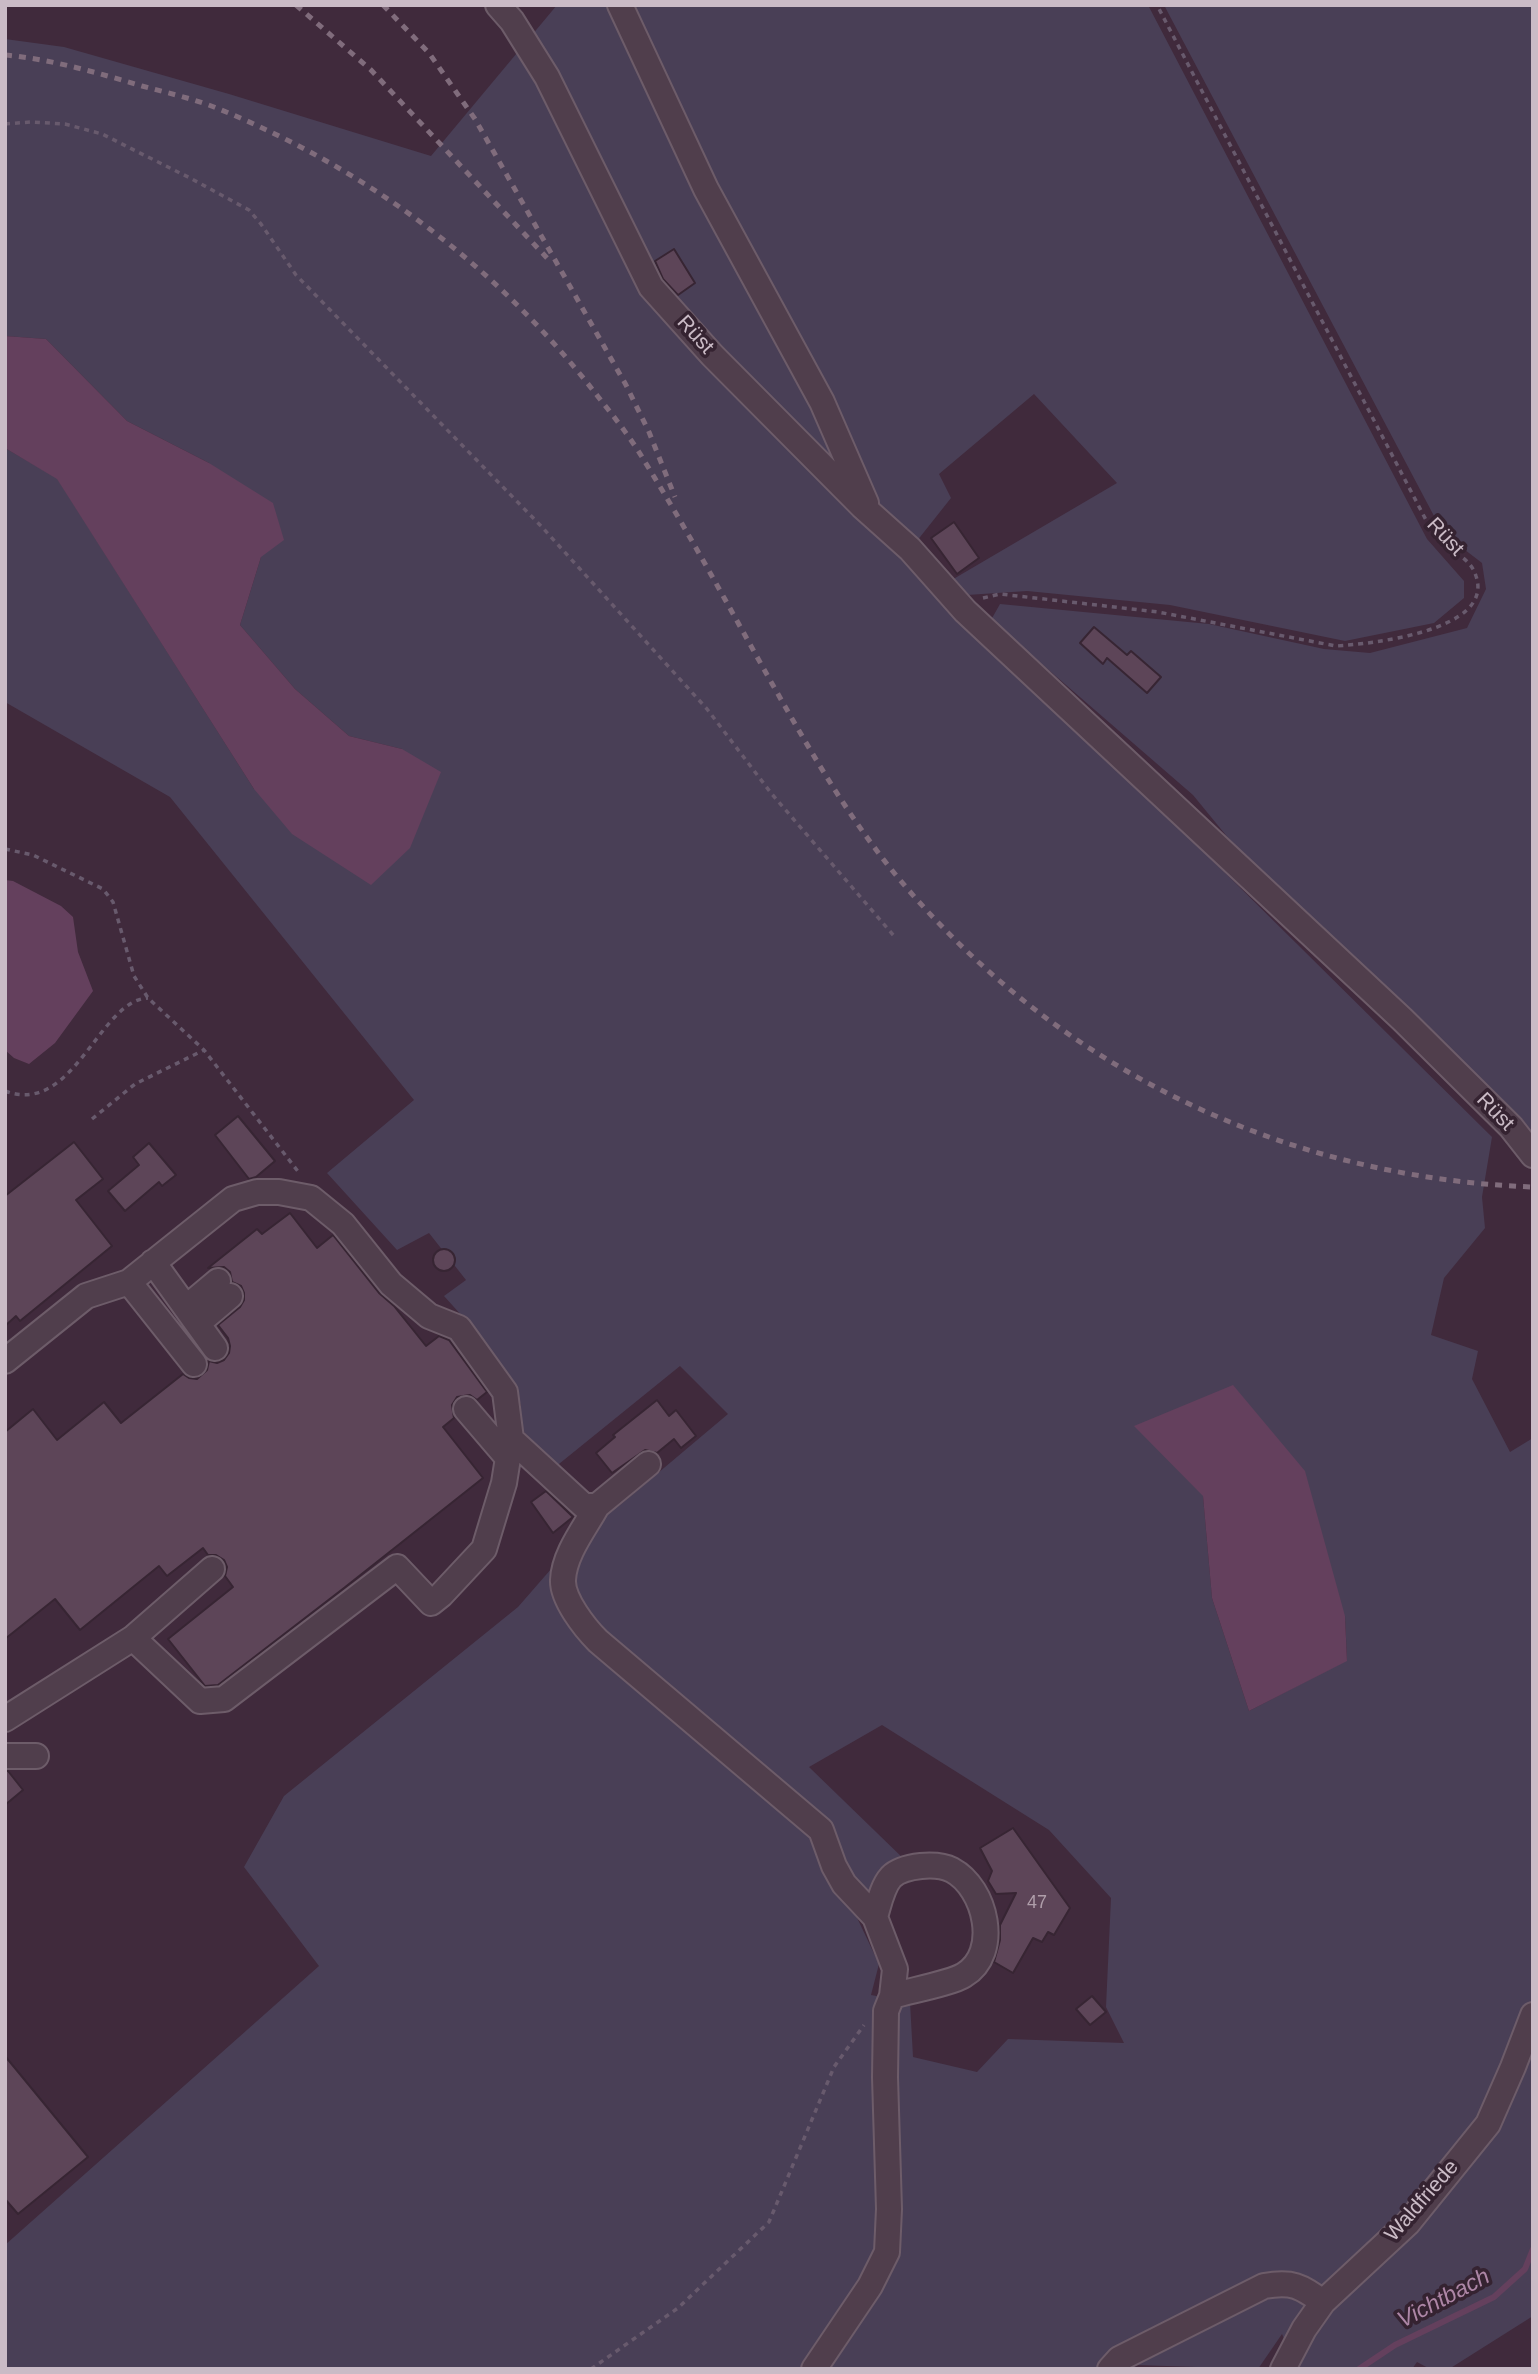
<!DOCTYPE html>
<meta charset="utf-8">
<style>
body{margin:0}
#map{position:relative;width:1538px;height:2374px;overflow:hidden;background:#402a3c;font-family:Arial,sans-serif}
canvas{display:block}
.frame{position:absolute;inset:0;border:7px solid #cabbc6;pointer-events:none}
</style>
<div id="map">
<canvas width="1538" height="2374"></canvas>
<div class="frame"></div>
</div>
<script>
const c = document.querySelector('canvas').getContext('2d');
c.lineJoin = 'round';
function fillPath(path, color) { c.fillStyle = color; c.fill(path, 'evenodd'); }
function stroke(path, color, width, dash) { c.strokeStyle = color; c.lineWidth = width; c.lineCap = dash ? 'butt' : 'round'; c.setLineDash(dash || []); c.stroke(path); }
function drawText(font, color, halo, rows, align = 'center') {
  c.font = font + ' Arial,sans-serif'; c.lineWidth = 7; c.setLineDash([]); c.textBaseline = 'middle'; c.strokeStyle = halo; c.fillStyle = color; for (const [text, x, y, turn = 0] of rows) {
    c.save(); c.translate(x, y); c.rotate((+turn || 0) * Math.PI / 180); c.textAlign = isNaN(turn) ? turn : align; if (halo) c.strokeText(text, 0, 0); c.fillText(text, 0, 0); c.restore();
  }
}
const green = new Path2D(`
 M557 5H1148L1427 539 1464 581V598L1434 623 1345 641 1170 605 1027 591 967 595 950 581 1117 483 1034 394 939 474 951 498 905 556 1492 1137 1482 1197 1485 1228 1444 1278 1431 1335 1478 1351 1472 1379 1510 1452 1533 1438V2316L1449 2369H1430L1417 2362 1412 2369H1292L1294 2360 1282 2334 1258 2369 1135 2365 1134 2369H5V2245L319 1966 244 1867 284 1796 518 1607 592 1522 620 1505 728 1414 680 1366 554 1468 520 1427 521 1406 515 1384 481 1337 444 1296 466 1280 429 1233 397 1250 327 1173 414 1100 170 797 5 702V448L57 478 254 789 402 749 349 736 295 689 240 625 261 557 209 463 127 421 46 339 5 336V39L64 47 229 94 431 156ZM1203 1496 1345 1616 1347 1660 1249 1711 1212 1598ZM882 1725 1049 1830 1111 1898 1106 2007 1124 2043 1008 2039 977 2072 913 2057 910 2002 871 1995 879 1964 851 1905 908 1863 809 1767Z
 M1164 5H1533V1133L1523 1120 1311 939 1193 795 991 620 1000 604 1209 624 1324 649 1370 653 1467 628 1486 589 1482 563 1443 533Z`);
const water = new Path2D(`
 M5 336 46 339 127 421 209 463 273 503 284 540 261 557 240 625 295 689 349 736 402 749 441 772 410 848 371 885 292 834 254 789 57 479 5 448Z
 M5 880 13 881 61 906 73 917 78 952 93 991 55 1043 29 1064 14 1058 5 1050Z
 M1233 1385 1305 1471 1345 1616 1347 1661 1249 1711 1212 1598 1203 1496 1134 1426Z`);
const stream = new Path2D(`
 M1359 2369 1395 2345 1494 2297 1525 2269 1533 2249`);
const building = new Path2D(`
 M674 249 695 283 678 295 663 279 655 261Z
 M954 522 979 558 957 574 931 538Z
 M1094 627 1127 655 1131 651 1161 677 1147 693 1107 658 1103 664 1080 643Z
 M238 1116 275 1161 256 1177 249 1179 215 1135Z
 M74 1142 103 1179 76 1200 112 1246 20 1321 16 1316 5 1326V1196Z
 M149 1143 176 1175 162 1186 159 1182 125 1211 108 1191 139 1165 133 1157Z
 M290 1213 317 1248 333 1235 379 1293 394 1306 426 1346 439 1336 449 1340 487 1392 477 1400 470 1395 457 1397 452 1405 454 1418 443 1427 483 1478 344 1588 218 1685 205 1686 168 1639 233 1587 225 1576 227 1567 224 1560 216 1555H208L203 1548 167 1576 159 1566 80 1630 55 1599 5 1639V1432L33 1409 57 1440 104 1402 121 1423 183 1374 189 1378 197 1379 207 1370 209 1361 217 1363 224 1360 229 1353 230 1346 228 1338 218 1325 240 1307 244 1300V1293L241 1286 232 1282 230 1272 224 1267 208 1268 257 1229 262 1234Z
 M433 1260a11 11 0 1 1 22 0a11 11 0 1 1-22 0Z
 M657 1400 669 1416 676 1410 696 1436 681 1448 674 1439 657 1453 645 1450 612 1473 596 1453 615 1437 613 1435Z
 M546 1491 573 1517 553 1533 531 1502Z
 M5 1771H8L23 1790 5 1805Z
 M1013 1828 1070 1908 1054 1935 1048 1932 1042 1942 1033 1938 1013 1973 994 1962 1000 1940V1925L1016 1893 996 1894 988 1881 992 1871 980 1848Z
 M1092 1996 1106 2012 1090 2025 1076 2009Z
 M5 2056 88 2157 18 2214 5 2199Z`);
const path = new Path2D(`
 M5 124 31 122 65 124 102 134 190 178 249 210 261 224 296 275 541 526 707 709 771 793 894 936
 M983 598 1000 594 1158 612 1336 646C1370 644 1495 631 1476 576 1471 559 1454 553 1442 541 1436 535 1431 527 1426 520L1157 5
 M5 849 33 855 103 889 113 902 134 976 148 998 204 1050 300 1174
 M5 1091C74 1117 99 1000 148 998
 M92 1119 135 1084 204 1050
 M591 2369 678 2308 769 2222 834 2067 864 2025`);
const minor = new Path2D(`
 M498 5 512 21 547 77 651 287 712 355 862 506 910 549 965 611 1403 1020 1511 1127 1533 1155
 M620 5 706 189 822 402 866 503
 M153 1262 215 1348
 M129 1282 194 1364
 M187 1307 218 1281
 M198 1323 230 1296
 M5 1361 86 1296 129 1282 233 1199 257 1192H279L311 1198 343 1224 391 1284 429 1316 459 1328 505 1392 511 1439 504 1483 484 1549 441 1595 431 1603 397 1567 224 1699 200 1701 133 1638 212 1569
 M466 1409 507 1457
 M511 1439 584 1506H597L648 1464
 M597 1506C585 1528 564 1554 563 1580 562 1599 585 1628 598 1641L821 1830 834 1866 844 1884 875 1917 895 1969 892 1996 886 2011 885 2077 889 2209 887 2252 870 2286 814 2369
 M5 1719 133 1638
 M5 1756H36
 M875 1917C879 1904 882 1887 891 1877 898 1870 912 1867 921 1866 932 1865 942 1865 952 1870 986 1888 1001 1953 964 1975 952 1983 908 1991 892 1996
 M1110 2369 1119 2359 1264 2286C1293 2281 1300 2286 1323 2302
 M1283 2369 1304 2329 1323 2302 1408 2223 1488 2124 1513 2067 1533 2015`);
const rail = new Path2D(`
 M296 5 371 70 547 258
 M383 5 429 53 475 119 626 385 649 432 675 497
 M5 55C51 59 98 73 142 86 168 93 195 99 219 109 366 169 494 264 592 389 610 412 630 436 645 462 689 533 729 607 770 680 808 747 846 814 895 874 1054 1067 1283 1178 1533 1187`);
const numberNames = [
 ["47",1037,1903]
];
const streetNames = [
 ["Rüst",695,335,48],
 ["Rüst",1445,537,47],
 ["Rüst",1495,1112,46],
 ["Waldfriede",1422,2201,-49]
];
const waterNames = [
 ["Vichtbach",1444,2299,-28]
];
fillPath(green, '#493f56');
fillPath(water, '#64405d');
stroke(stream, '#64405d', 6);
fillPath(building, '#5d4558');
stroke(building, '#372533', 2);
stroke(minor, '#6d5c69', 28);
stroke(path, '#685a6d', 3.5, [5, 5]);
stroke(minor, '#503e4c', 24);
stroke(rail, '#806c7c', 5, [7, 7]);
drawText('18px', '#af9eaa', null, numberNames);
drawText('21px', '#cabbc6', '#352331', streetNames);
drawText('italic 23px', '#ad86a6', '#352331', waterNames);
</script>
